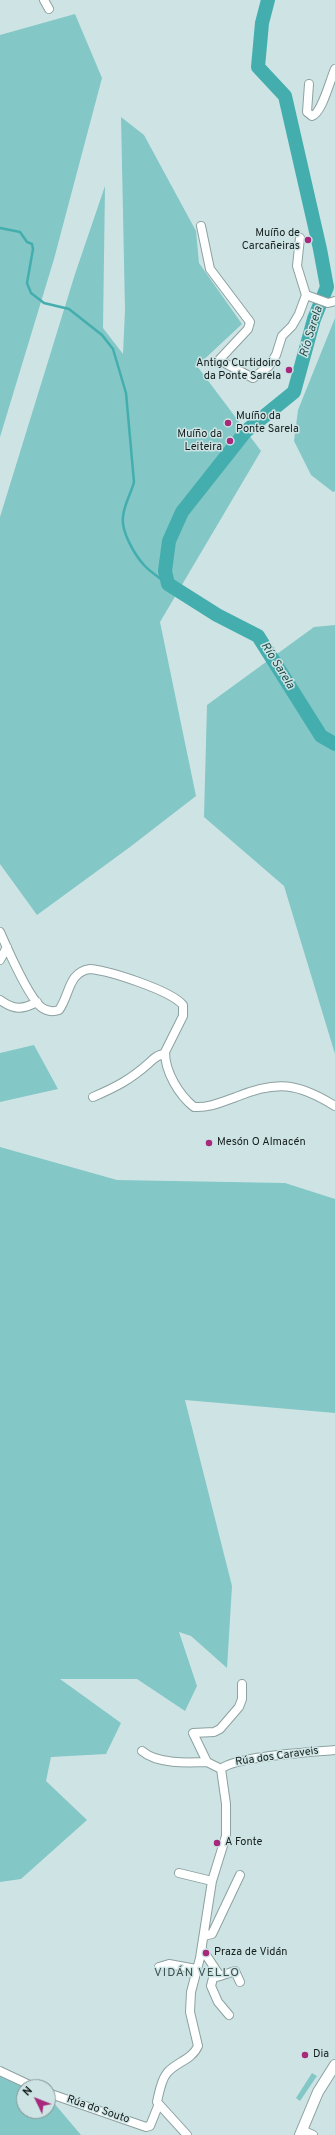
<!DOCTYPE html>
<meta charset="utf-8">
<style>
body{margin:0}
#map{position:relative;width:335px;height:2135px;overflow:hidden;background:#cee4e4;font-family:Overpass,sans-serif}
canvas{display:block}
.north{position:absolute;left:16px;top:2079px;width:40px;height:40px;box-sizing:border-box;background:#cee4e4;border:1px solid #849494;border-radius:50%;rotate:313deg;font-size:11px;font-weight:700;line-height:16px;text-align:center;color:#151d1d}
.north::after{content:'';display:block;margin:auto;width:14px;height:18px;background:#a6297b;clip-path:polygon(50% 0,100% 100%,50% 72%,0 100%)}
</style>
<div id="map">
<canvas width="335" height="2135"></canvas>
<div class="north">N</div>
</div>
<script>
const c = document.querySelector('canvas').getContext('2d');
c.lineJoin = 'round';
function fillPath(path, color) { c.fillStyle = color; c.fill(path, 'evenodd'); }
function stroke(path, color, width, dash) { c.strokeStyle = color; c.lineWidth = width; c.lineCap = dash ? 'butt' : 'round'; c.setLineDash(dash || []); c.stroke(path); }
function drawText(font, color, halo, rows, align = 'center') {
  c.font = font + ' Overpass,sans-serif'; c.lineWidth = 3; c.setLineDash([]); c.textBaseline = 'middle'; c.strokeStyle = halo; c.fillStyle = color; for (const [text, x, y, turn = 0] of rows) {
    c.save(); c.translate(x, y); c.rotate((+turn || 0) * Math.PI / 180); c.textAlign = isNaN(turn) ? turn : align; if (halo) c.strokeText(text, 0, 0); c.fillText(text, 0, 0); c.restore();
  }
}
const green = new Path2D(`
 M75 14 102 78 54 259 0 437V35Z
 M121 117 144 135 196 231 199 263 242 324 197 366 261 451 160 622 196 796 130 847 37 915 0 864V517L75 274 105 186 103 328 123 354 125 310Z
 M335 318V491L333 492 311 475 294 441 298 410Z
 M335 625V1054L284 886 204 817 207 705 314 627Z
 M34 1045 58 1089 0 1102V1053Z
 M0 1147 117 1180 285 1183 335 1199V1413L185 1400 232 1586 227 1668 191 1636 179 1632 197 1686 185 1711 137 1679H60L121 1723 106 1754 51 1757 46 1781 87 1820 21 1879 0 1882Z
 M312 2073 317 2076 300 2101 296 2098Z
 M0 2074 28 2087H24V2111H48V2096L81 2135H0Z`);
const stream = new Path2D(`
 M0 228 20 232 27 242 32 244 33 249 27 283 31 293 44 303 69 309 102 335 113 349 126 393 134 482C131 494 124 504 123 517 121 531 134 554 144 565 150 572 160 578 168 584`);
const river = new Path2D(`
 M268 0 262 23 258 67 285 96 320 249 327 287 314 319 294 392 246 431 182 512 169 541 165 571 168 584 217 615 258 636 321 736 335 744`);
const minor = new Path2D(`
 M44 0 49 9
 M309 84 307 112 312 116C322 113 330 80 335 69
 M201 226 210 269 250 322 248 329 219 360 253 378 269 366 276 355 282 336 292 326 299 314 306 295 297 266 300 238
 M306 295 328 303 335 301
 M0 932C7 948 29 997 41 1007 46 1011 53 1012 59 1010 70 995 68 972 90 969 110 971 170 990 183 1005V1016L165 1052C165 1072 179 1095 194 1107 209 1108 222 1102 236 1097 277 1080 298 1083 335 1106
 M0 960 7 947
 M0 1000C14 1010 22 1010 37 1002
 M93 1097C116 1087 130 1080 149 1063 153 1059 158 1054 165 1054
 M142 1751C157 1764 187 1763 207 1762
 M221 1769 207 1762 193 1733 214 1732 220 1729 239 1707 242 1699V1684
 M221 1769C235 1756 313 1752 335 1750
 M179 1873 212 1881
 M204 1936 212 1934 240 1875
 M202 1949 220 1976 213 1978 211 1986 218 2002 229 2015
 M159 1967 169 1964 196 1969
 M220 1976 235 1971 240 1982
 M0 2071 34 2087
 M48 2093 146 2127 150 2126 158 2106
 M302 2130 313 2135
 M187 2135 157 2102C159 2093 161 2080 167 2073 176 2062 192 2060 198 2046L190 2012 191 1992 200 1958 212 1881 226 1836V1804L221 1769`);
const major = new Path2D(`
 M300 2135 318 2092 335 2065`);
const markers = [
 [308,240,4,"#a6297b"],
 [289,370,4,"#a6297b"],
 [228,423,4,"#a6297b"],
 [230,441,4,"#a6297b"],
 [209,1143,4,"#a6297b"],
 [217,1843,4,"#a6297b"],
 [206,1953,4,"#a6297b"],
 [305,2055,4,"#a6297b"]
];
const poiNames = [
 ["Muíño de",300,234,"right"],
 ["Carcañeiras",300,247,"right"],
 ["Antigo Curtidoiro",281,364,"right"],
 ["da Ponte Sarela",281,377,"right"],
 ["Muíño da",236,417],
 ["Ponte Sarela",236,430],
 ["Muíño da",222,435,"right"],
 ["Leiteira",222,448,"right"],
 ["Mesón O Almacén",217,1143],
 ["A Fonte",225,1843],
 ["Praza de Vidán",214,1953],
 ["Dia",313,2055]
];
const streetNames = [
 ["Rúa dos Caraveis",277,1757,-8],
 ["Rúa do Souto",98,2110,19]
];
const waterNames = [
 ["Río Sarela",312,332,-73],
 ["Río Sarela",277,666,58]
];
const neighbourhoodNames = [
 ["VIDÁN VELLO",197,1974]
];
fillPath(green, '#83c7c6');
stroke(stream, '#44aeae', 2.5);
stroke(river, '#44aeae', 14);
stroke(minor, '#8ca1a0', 10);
stroke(major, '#8ca1a0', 12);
stroke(minor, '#fff', 8);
stroke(major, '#fff', 10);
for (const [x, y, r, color] of markers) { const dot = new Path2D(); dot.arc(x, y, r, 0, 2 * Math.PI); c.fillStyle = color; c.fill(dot); stroke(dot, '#cee4e4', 1.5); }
drawText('11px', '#151d1d', '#cee4e4', poiNames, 'left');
drawText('11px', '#151d1d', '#cee4e4', streetNames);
drawText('italic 12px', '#214f4f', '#cee4e4', waterNames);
c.letterSpacing = '1px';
drawText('12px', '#3c4f4f', '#cee4e4', neighbourhoodNames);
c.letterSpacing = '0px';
</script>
